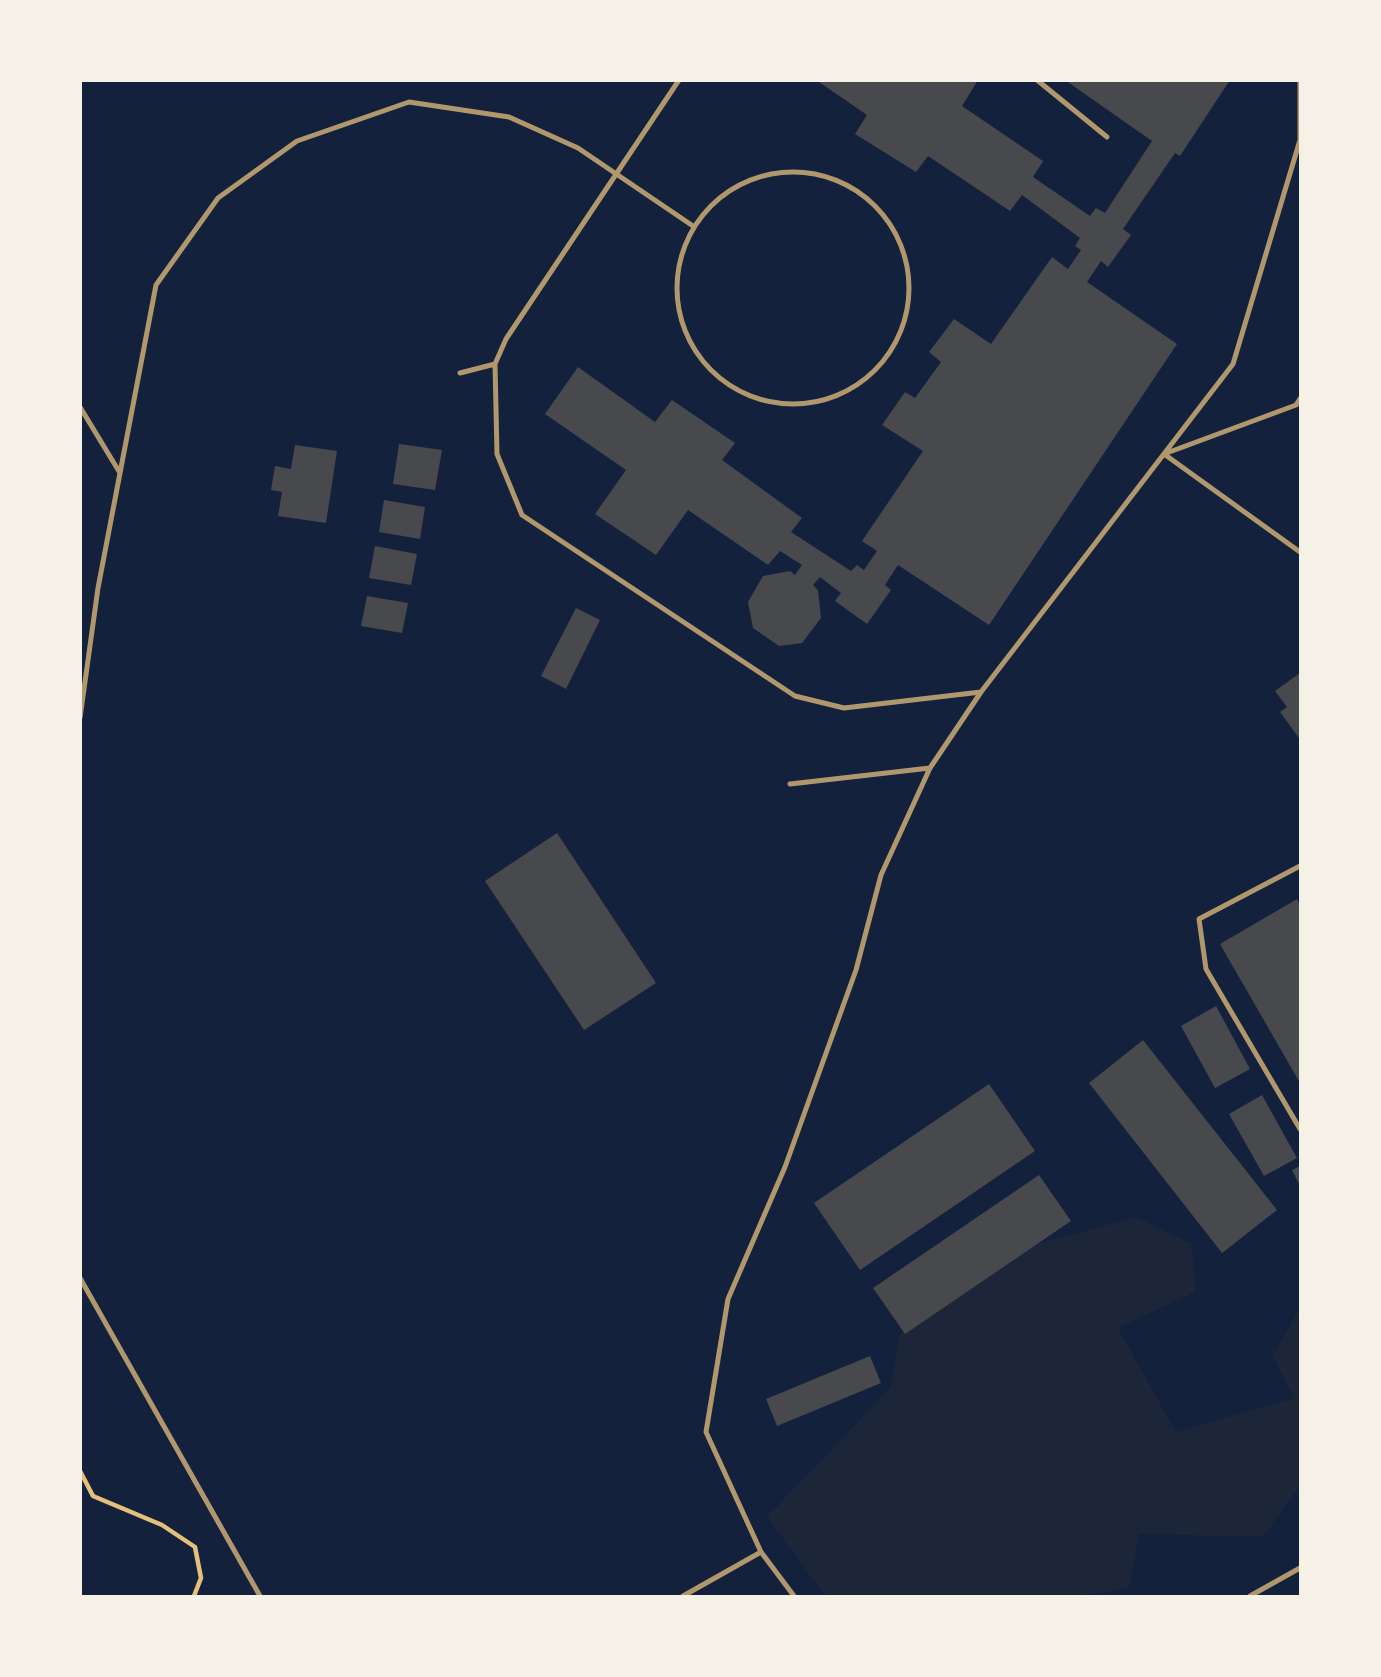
<!DOCTYPE html>
<style>
body{margin:0}
#map{position:relative;width:1381px;height:1677px;overflow:hidden;background:#14213d;font-family:"Fira Sans Condensed",sans-serif}
canvas{display:block}
.frame{position:absolute;inset:0;border:82px solid #f6f1e7;pointer-events:none}
</style>
<div id="map">
<canvas width="1381" height="1677"></canvas>
<div class="frame"></div>
</div>
<script>
const c = document.querySelector('canvas').getContext('2d');
c.lineJoin = 'round';
function fillPath(path, color) { c.fillStyle = color; c.fill(path, 'evenodd'); }
function stroke(path, color, width, dash) { c.strokeStyle = color; c.lineWidth = width; c.lineCap = dash ? 'butt' : 'round'; c.setLineDash(dash || []); c.stroke(path); }
const green = new Path2D(`
 M1136 1217 1192 1244 1195 1292 1118 1328 1176 1432 1294 1398 1273 1356 1300 1307V1486L1263 1537 1139 1534 1129 1588 1081 1596H825L767 1517 891 1387 900 1334 1030 1246Z`);
const building = new Path2D(`
 M816 80H978L962 106 1043 161 1033 177 1090 216 1096 208 1105 213 1152 141 1065 80H1230L1180 156 1175 153 1123 229 1131 235 1108 267 1101 261 1087 282 1177 344 989 625 898 565 885 585 891 590 867 624 835 601 841 593 820 577 813 585 818 590 821 618 802 643 779 646 753 628 748 602 763 576 790 571 795 575 802 565 780 551 768 565 688 510 656 555 595 514 626 470 545 414 578 367 655 422 672 400 735 443 722 460 802 518 791 532 851 571 857 565 864 570 877 551 862 541 923 451 882 425 905 392 915 398 941 362 929 352 954 319 991 344 1052 257 1068 269 1081 250 1075 246 1080 238 1022 195 1010 211 928 156 916 172 855 134 867 115Z
 M399 444 442 450 435 490 393 484Z
 M295 445 337 451 326 523 278 516 282 492 271 490 275 466 291 469Z
 M384 500 425 507 420 539 379 532Z
 M375 546 417 554 411 585 369 578Z
 M367 596 408 603 402 633 361 626Z
 M576 608 600 620 566 689 541 676Z
 M1300 673V736L1299 738 1280 712 1287 707 1275 691Z
 M557 833 656 983 584 1030 485 881Z
 M1297 899 1300 905V1083L1220 944Z
 M1216 1006 1250 1069 1215 1088 1181 1026Z
 M1143 1040 1277 1210 1222 1253 1089 1083Z
 M989 1084 1035 1151 860 1270 814 1203Z
 M1262 1095 1297 1158 1264 1176 1229 1114Z
 M1300 1166V1186L1292 1170Z
 M1039 1175 1071 1221 905 1334 873 1288Z
 M870 1356 881 1383 777 1426 766 1399Z`);
const path = new Path2D(`
 M80 1471 93 1496 162 1525 195 1547 201 1578 194 1596`);
const service = new Path2D(`
 M679 80 506 339 495 364 497 454 522 515 795 696 844 708 981 692 1233 364 1300 140V80
 M1037 80 1107 137
 M677 288a116 116 0 1 1 232 0a116 116 0 1 1-232 0Z
 M460 373 495 364
 M1300 399 1296 405 1164 454 1300 552
 M80 407 120 473
 M80 718 98 588 156 285 218 198 297 141 409 102 509 117 578 148 693 226
 M790 784 930 768
 M1300 866 1199 919 1206 969 1300 1129
 M80 1278 260 1596
 M683 1596 761 1552
 M794 1596 761 1552 706 1432 728 1299 785 1167 856 970 881 875 930 768 981 692
 M1250 1596 1300 1568`);
fillPath(green, '#1d2539');
fillPath(building, '#48494c');
stroke(path, '#e5c07b', 4.5);
stroke(service, '#b1986c', 5);
</script>
